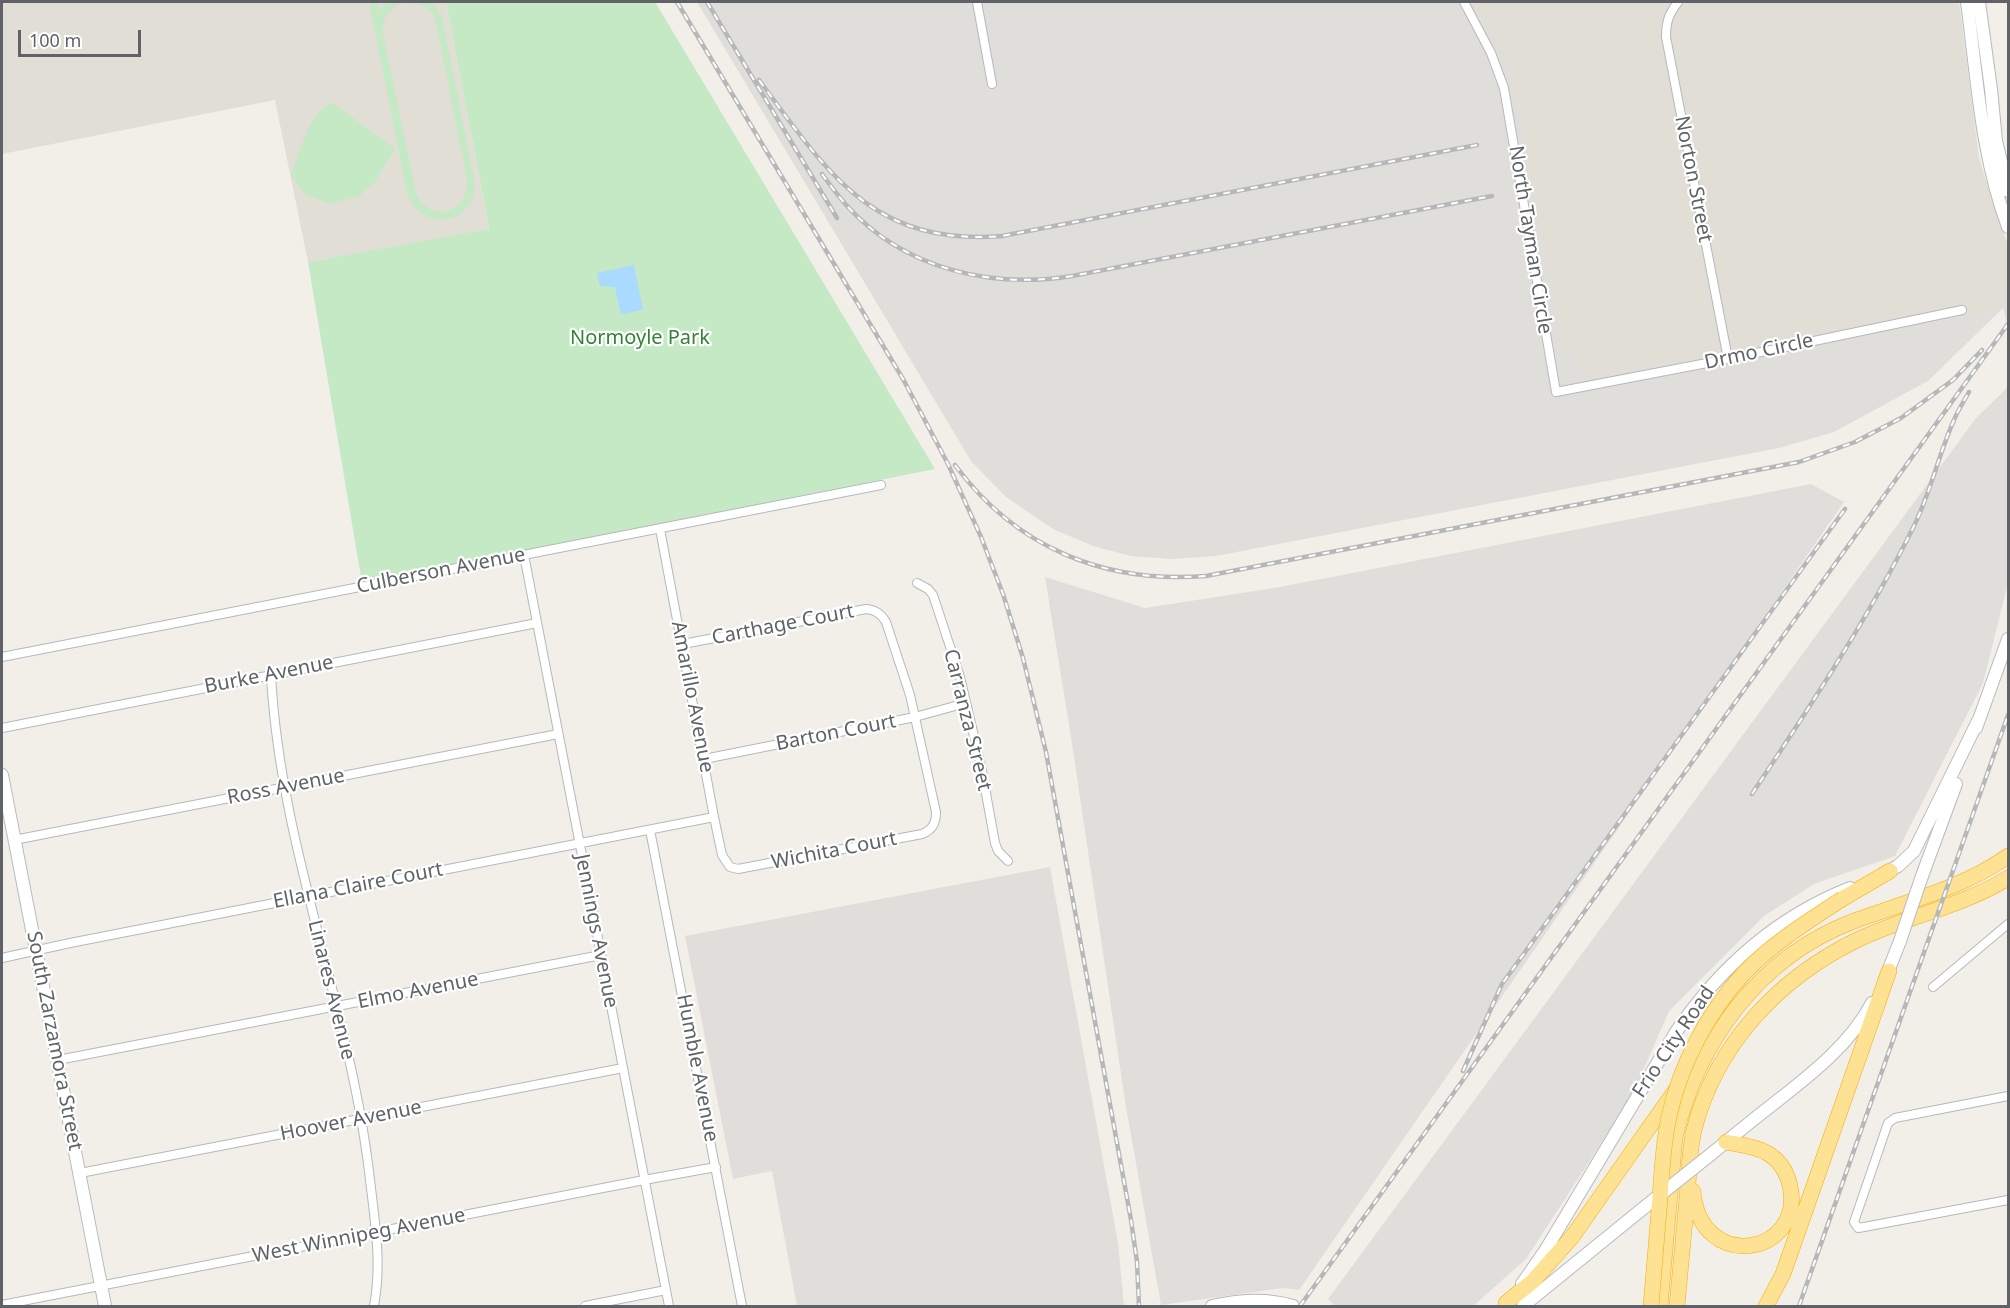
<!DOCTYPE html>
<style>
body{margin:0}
#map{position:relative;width:2010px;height:1308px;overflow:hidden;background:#f1efe8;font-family:"Noto Sans",sans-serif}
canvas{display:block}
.frame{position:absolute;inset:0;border:3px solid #5f6368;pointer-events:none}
.scale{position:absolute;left:18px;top:30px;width:123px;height:27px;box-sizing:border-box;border:3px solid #5f6368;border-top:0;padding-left:8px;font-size:18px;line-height:21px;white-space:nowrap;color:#5f6368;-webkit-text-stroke:4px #fff;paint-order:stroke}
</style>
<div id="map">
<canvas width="2010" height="1308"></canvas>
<div class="frame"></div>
<div class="scale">100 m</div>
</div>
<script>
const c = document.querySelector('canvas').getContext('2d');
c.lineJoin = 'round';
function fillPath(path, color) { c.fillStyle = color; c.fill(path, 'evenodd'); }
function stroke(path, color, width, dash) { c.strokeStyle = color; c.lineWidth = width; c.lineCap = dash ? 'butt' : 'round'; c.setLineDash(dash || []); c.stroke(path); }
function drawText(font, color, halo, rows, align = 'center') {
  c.font = font + ' "Noto Sans",sans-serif'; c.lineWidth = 4.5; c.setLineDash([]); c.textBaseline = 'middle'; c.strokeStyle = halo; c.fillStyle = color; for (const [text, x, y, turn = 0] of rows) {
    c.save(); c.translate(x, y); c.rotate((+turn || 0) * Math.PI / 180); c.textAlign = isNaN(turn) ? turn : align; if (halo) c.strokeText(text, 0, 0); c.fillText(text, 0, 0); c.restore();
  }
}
const industrial = new Path2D(`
 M697 2H1686L1963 307 1964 315 2008 284V326L2003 308 1928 381 1834 432 1779 448 1216 556 1171 559 1131 556 1093 546 1053 529 1006 497 971 461Z
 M2008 387V583L1983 683 1895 856 1814 884 1764 916 1669 1011 1633 1094 1526 1259 1473 1306H1335L1328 1299 1976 418Z
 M1811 484 1844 502 1299 1290 1283 1288 1161 1305 1125 1101 1071 737 1045 577 1145 608 1280 587Z
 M1050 867 1118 1243 1124 1306H797L772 1171 733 1179 685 936Z`);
const education = new Path2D(`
 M2 2H446L489 230 308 262 275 100 2 154Z
 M1472 2H1959L1979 158 1996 213 2008 245V284L2003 308 1965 316 1963 307 1590 378 1562 345 1511 70Z`);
const green = new Path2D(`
 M369 2H377L379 11 387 2H404C389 7 382 17 383 33L416 194C430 224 470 213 467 180L435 18 428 8 415 2H432L442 16 475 184C474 224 426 233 408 197Z
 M446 2H655L935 469 362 583 308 262 489 229Z
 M333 103 395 149 375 182 359 196 330 204 305 194 291 176C299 156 309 109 333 103Z`);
const water = new Path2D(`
 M634 265 643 310 623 314 620 312 615 287 600 286 597 273Z`);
const street = new Path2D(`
 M977 2 992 84
 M1464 2 1491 53 1504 88 1556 392 1728 359 1962 310
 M1678 2C1669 14 1666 21 1666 37L1728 359
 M660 529 714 817 722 855 730 867 738 869 922 834C932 830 936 824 936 812L910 695 886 622C881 614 876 610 866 609L683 644
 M524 555 669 1306
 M917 583 928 589 933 595 960 677 981 766 995 843 998 851 1008 861
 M2 657 881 485
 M271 675C280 848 351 1009 370 1180 375 1223 382 1263 374 1306
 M2 728 537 623
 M704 759 915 717 966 703
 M650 830 742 1306
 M14 840 558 734
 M2 958 70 943 714 817
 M1933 987 2008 924
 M58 1060 601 955
 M2008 1096 1895 1118 1888 1123 1854 1222 1858 1228 1864 1227 2008 1200
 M80 1173 623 1068
 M2 1305 644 1180 716 1167
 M585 1306 666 1290`);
const secondary = new Path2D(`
 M1967 2C1977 77 1981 155 2008 227
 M1979 2 1991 89 1996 141 2008 191
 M1976 728 2008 639
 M2 775 105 1306
 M1883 874 1898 866 1914 851 1978 721
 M1922 876 1956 784
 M1885 979 1900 941
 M1710 1155C1731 1138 1751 1121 1772 1105 1809 1076 1850 1045 1872 1003
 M1522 1284 1545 1251 1676 1032C1720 967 1777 917 1850 888
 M1212 1306C1240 1300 1266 1298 1293 1306
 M1523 1306 1646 1206`);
const highway = new Path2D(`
 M1842 899 1890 871
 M1693 1191C1700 1274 1805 1255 1790 1186 1787 1172 1779 1160 1767 1153 1755 1146 1739 1145 1726 1142
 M1506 1303 1533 1281 1572 1237 1677 1088
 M1660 1306 1675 1137C1698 1041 1759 957 1854 921 1906 902 1963 888 2008 856
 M1677 1306C1680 1270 1684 1234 1687 1198 1689 1175 1689 1152 1694 1130 1716 1044 1779 978 1857 940 1907 916 1961 907 2008 878
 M1766 1306 1783 1274 1889 971`);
const rail = new Path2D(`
 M677 2 903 379 948 464 981 537 1003 594 1023 658 1046 752 1131 1220 1137 1262 1139 1306
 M707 2 837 218
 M759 80C828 173 872 246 1002 236L1477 145
 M822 174C830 185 839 197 848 207 905 269 991 289 1072 276L1492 196
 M955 465C1016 548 1105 584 1206 576L1799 462 1855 442 1901 418 1953 380 1982 350
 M1752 794C1809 708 1866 622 1912 530 1930 495 1938 456 1954 420 1958 410 1964 401 1969 392
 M1463 1071 1502 984 1845 509
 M1300 1306 2008 324
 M1799 1306 2008 715`);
const secondaryBridge = new Path2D(`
 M1900 941 1922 876
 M1646 1206 1710 1155`);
const highwayBridge = new Path2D(`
 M1651 1306C1654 1270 1657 1234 1660 1198 1662 1171 1663 1143 1669 1117 1680 1065 1708 1012 1744 973 1772 944 1808 921 1842 899`);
const streetNames = [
 ["Norton Street",1693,179,79],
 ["North Tayman Circle",1530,240,81],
 ["Drmo Circle",1759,352,-12],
 ["Culberson Avenue",441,571,-11],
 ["Carthage Court",783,625,-11],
 ["Burke Avenue",269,675,-11],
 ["Amarillo Avenue",692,697,79],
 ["Carranza Street",967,720,76],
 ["Barton Court",836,733,-11],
 ["Ross Avenue",286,787,-11],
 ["Wichita Court",834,851,-11],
 ["Ellana Claire Court",358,886,-11],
 ["Jennings Avenue",596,931,79],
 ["Linares Avenue",331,990,76],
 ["Elmo Avenue",418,991,-11],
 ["South Zarzamora Street",54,1041,79],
 ["Frio City Road",1674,1042,-56],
 ["Humble Avenue",697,1068,79],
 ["Hoover Avenue",351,1121,-11],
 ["West Winnipeg Avenue",359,1236,-11]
];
const parkNames = [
 ["Normoyle Park",640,338]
];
fillPath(industrial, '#e0deda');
fillPath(education, '#e1ded6');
fillPath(green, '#c5e8c5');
fillPath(water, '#aadaff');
stroke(street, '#b5b8bc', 10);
stroke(secondary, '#b6babf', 14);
stroke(highway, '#f9ab00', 16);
stroke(street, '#fff', 8);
stroke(secondary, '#fff', 12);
stroke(highway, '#fde293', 15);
stroke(rail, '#b6b7b8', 4.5);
stroke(rail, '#fff', 2, [7]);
stroke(secondaryBridge, '#b6babf', 14, []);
stroke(highwayBridge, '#f9ab00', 16, []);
stroke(secondaryBridge, '#fff', 12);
stroke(highwayBridge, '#fde293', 15);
drawText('20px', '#5f6368', '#fff', streetNames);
drawText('20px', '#348238', '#fff', parkNames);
</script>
